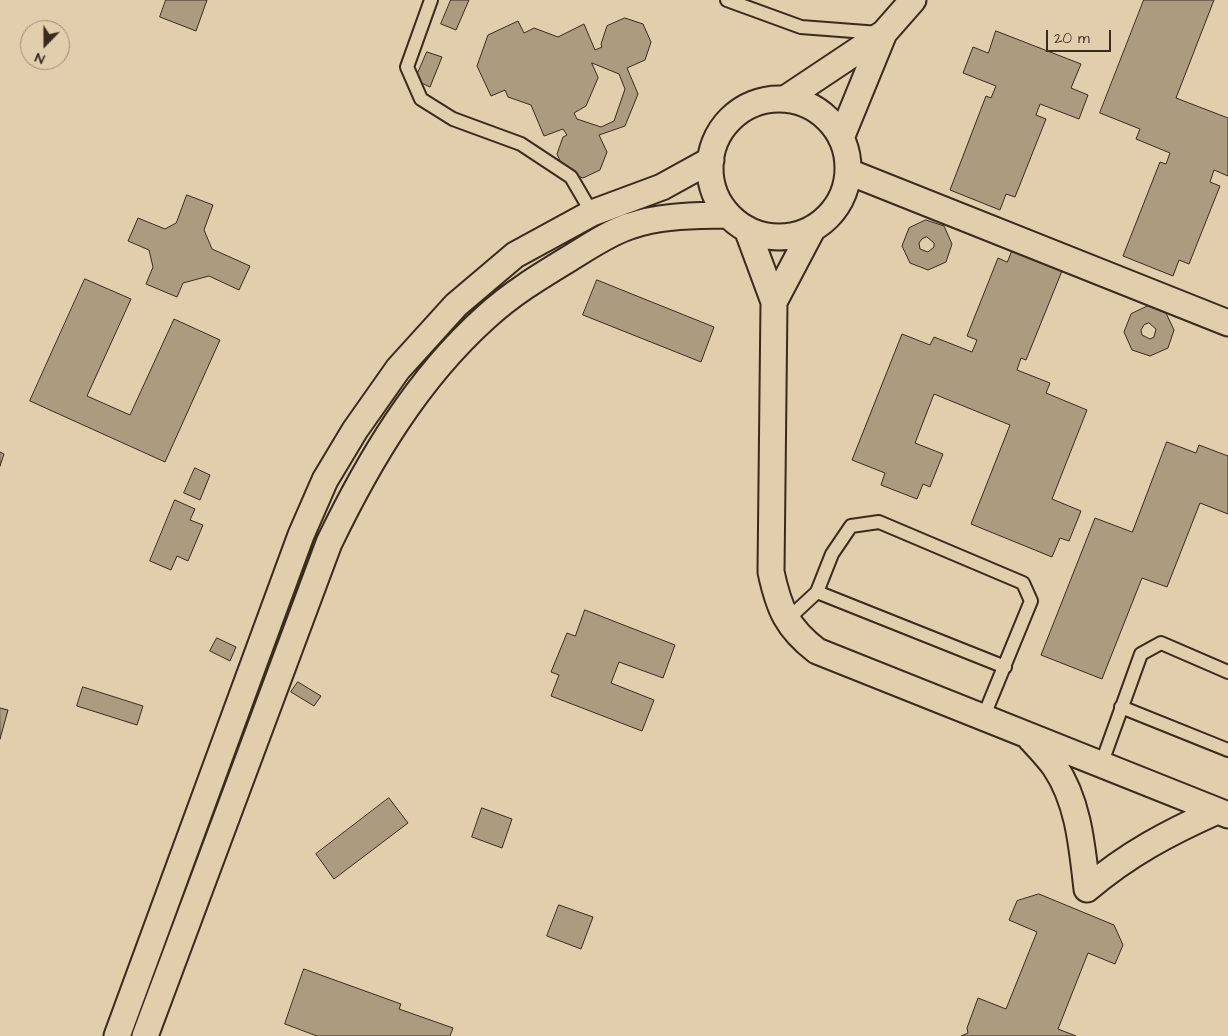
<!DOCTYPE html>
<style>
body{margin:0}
#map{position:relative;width:1228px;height:1036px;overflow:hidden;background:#e0ceac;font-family:"Architects Daughter",sans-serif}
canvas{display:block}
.north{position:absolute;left:20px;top:20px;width:50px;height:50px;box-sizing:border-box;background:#e0ceac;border:1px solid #9e8c73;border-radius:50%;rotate:202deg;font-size:14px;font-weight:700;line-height:20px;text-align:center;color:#3b2a1e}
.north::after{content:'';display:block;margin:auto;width:18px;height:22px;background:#3b2a1e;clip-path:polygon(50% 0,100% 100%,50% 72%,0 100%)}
.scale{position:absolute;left:1046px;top:30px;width:65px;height:22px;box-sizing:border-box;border:2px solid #3b2a1e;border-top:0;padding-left:6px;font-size:15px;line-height:18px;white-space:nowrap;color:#3b2a1e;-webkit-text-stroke:4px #e0ceac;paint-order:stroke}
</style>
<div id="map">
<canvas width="1228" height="1036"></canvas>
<div class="north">N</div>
<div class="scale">20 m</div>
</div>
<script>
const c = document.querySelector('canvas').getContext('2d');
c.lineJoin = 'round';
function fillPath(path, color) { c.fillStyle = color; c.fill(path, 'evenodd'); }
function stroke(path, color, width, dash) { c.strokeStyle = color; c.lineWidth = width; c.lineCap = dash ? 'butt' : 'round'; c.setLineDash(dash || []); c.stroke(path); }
const building = new Path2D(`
 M166 0H207L196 31 160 17Z
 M451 0H469L456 30 441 24Z
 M1144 0H1214L1176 98 1228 118V176L1214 170 1210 182 1220 186 1189 264 1179 260 1173 276 1123 256 1160 162 1166 164 1170 153 1136 139 1140 129 1100 113Z
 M625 18 643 24 651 42 645 60 627 68 638 94 625 126 599 135 607 152 600 170 583 178 565 172 557 154 563 137 567 135 563 129 544 136 531 105 508 97 505 90 491 96 477 66 488 35 518 21 524 33 534 28 558 37 584 24 595 50 602 47 601 44 607 26ZM592 63 619 74 625 89 614 121 601 127 577 119 574 113 586 106 598 78Z
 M996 31 1081 64 1071 88 1088 95 1079 119 1040 104 1036 115 1046 119 1015 197 1006 194 1000 210 950 190 986 96 991 98 996 86 963 73 973 47 988 53Z
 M427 52 442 57 430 87 415 80Z
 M187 195 213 205 204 230 212 249 250 266 239 290 209 276 183 283 177 297 146 284 153 267 149 250 128 241 138 218 165 229 176 223Z
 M926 220 944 226 952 244 946 262 928 270 910 263 902 246 909 228ZM927 237 934 243V247L928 252 920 249 919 243 922 239Z
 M1014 246 1064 266 1026 360 1021 358 1017 370 1050 383 1046 393 1087 410 1052 499 1081 511 1069 541 1060 538 1052 557 971 524 1010 425 934 394 915 443 943 454 930 487 923 484 917 499 881 485 885 473 852 460 902 334 930 345 934 337 972 352 977 340 967 336 998 258 1007 262Z
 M85 279 131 299 87 396 130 415 174 319 220 340 165 462 30 401Z
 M597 280 714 327 701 362 583 315Z
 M1148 306 1166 313 1174 330 1168 348 1150 356 1132 350 1124 332 1131 314ZM1149 323 1156 329 1154 337 1150 339 1142 335 1141 330 1144 325Z
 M1167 442 1196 453 1199 445 1228 456V514L1200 503 1167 587 1142 578 1102 679 1041 655 1095 518 1132 532Z
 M0 452 4 454 0 466Z
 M195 468 210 475 200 500 184 493Z
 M175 500 195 509 190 520 203 525 188 561 177 556 171 570 150 561Z
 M585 610 675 645 663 678 619 662 611 683 654 700 642 731 551 696 559 675 551 672 567 633 575 636Z
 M217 638 236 647 230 661 210 651Z
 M298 682 321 696 314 706 291 692Z
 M83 687 143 706 137 725 77 706Z
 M0 708 8 710 0 739Z
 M389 798 408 823 334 879 316 854Z
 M482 808 512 819 502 848 472 837Z
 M1039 894 1114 925 1123 945 1115 964 1088 953 1058 1029 1076 1036H961L968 1033 967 1028 978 998 1006 1009 1037 932 1009 920 1017 901Z
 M559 905 593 917 581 949 547 936Z
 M304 969 401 1004 399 1009 453 1028 450 1036H317L285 1024Z`);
const lane = new Path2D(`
 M431 0 407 67 421 99 453 119 521 144 571 177 592 213
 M727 0 801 27 879 33
 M817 592 1005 667
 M788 619 817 592 832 554 851 526 879 522 1023 583 1031 601 983 718
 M1121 707 1228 750
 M1101 765 1141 654 1161 643 1228 672`);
const street = new Path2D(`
 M785 99 884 33 913 0
 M710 168a69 69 0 1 1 138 0a69 69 0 1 1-138 0Z
 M841 138 884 33
 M849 172 1228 323
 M747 229 774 302 771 572C779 609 787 628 817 651L1228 815
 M774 302 813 228
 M1030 738C1038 747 1048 757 1055 767 1079 803 1082 847 1087 889
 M1087 889C1128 854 1168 833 1217 811
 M117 1036 301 535 325 480 355 430 398 369 456 305 515 255 592 213 662 187 711 160
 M145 1036 329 543C369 460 417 379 486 317 511 294 539 277 567 260 587 248 608 233 630 226 662 215 695 216 728 215`);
fillPath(building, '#ad9b80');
stroke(building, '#3b2a1e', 1);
stroke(lane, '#3b2a1e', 16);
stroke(street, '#3b2a1e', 29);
stroke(lane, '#e0ceac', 12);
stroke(street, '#e0ceac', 25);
</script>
